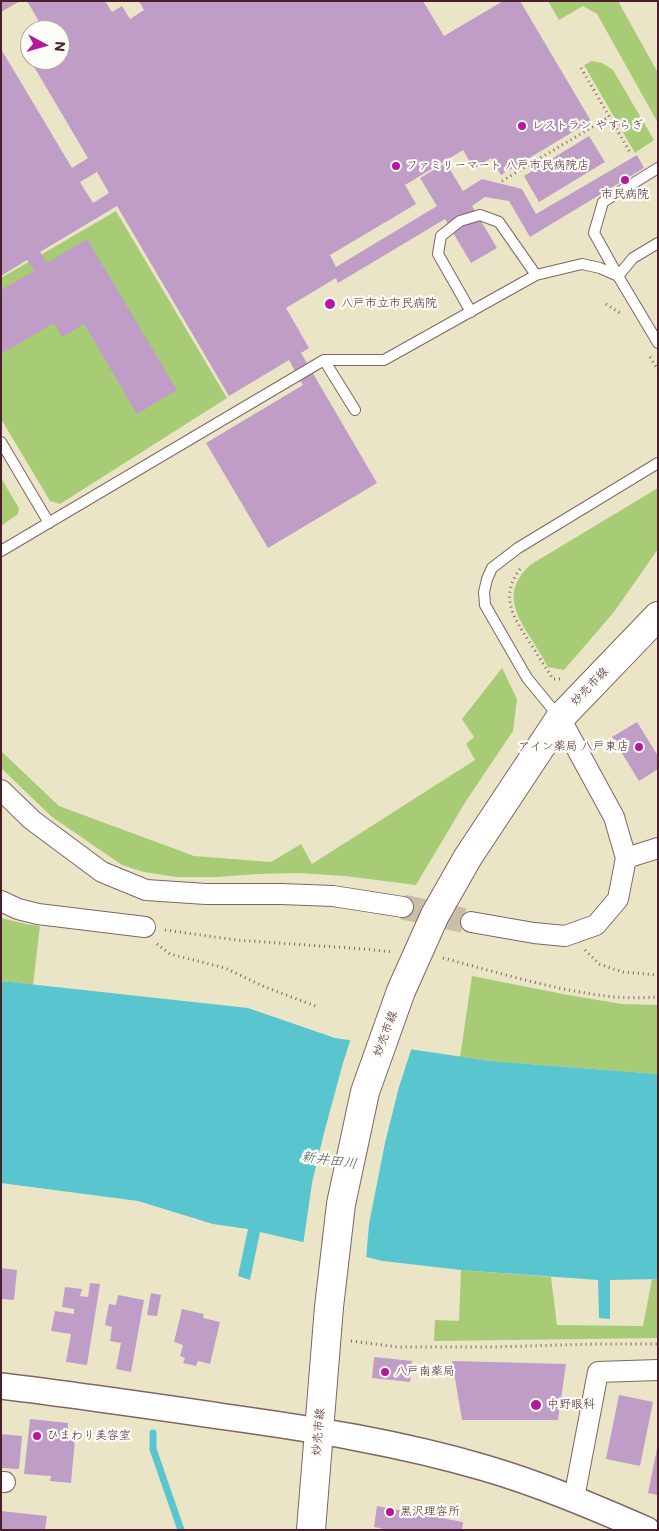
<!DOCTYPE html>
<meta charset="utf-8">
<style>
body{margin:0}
#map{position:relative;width:659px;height:1531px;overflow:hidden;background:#ebe5c7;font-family:"Balsamiq Sans",sans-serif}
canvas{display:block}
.frame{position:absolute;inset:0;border:2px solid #4a1f2b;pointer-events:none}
.north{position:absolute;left:20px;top:20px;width:50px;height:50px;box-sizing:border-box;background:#fdfcf7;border:1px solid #b5a4a5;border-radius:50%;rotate:96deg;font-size:14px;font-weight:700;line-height:20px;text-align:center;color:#4a1f2b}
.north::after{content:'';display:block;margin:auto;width:18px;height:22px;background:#b5179e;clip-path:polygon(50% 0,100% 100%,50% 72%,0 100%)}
</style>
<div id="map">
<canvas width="659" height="1531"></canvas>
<div class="frame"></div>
<div class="north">N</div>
</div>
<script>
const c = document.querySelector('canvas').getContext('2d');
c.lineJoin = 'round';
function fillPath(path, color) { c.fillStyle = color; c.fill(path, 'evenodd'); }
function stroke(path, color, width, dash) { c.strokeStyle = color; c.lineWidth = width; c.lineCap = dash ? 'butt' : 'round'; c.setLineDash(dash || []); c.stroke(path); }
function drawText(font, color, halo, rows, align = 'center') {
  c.font = font + ' "Balsamiq Sans","Klee One",sans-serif'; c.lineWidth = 4.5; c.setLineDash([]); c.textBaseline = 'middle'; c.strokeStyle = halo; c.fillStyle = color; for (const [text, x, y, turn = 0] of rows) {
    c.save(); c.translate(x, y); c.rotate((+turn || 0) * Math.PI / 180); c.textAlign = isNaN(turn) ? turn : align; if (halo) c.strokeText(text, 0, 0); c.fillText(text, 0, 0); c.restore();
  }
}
const green = new Path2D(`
 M548 1H618L658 73V123L597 14 583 6 559 20Z
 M592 61 602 63 613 70 654 140 635 153 584 65Z
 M116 211 227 398 60 504 50 501 1 419V278Z
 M1 478 19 508 18 514 1 526Z
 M658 488V549L614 612 564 670 548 667C542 656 535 645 528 634 512 608 505 589 530 565Z
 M502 668 517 699 513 731 466 801 416 885 345 876 299 873 257 874 217 877H176L144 872 122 865 52 817 1 768V751L59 806 194 856 271 862 301 844 312 864 475 760 466 744 474 737 462 719Z
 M1 918 26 924 40 926 33 985 1 981Z
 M472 976 568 995 622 1004 658 1005V1074L490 1061 460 1057Z
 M461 1270 551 1277 557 1325 643 1326 652 1279H658V1338L434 1341 435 1320 459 1321Z`);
const water = new Path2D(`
 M1 981 248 1008 335 1038 490 1061 658 1074V1279L610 1280V1319L599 1318 598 1280 461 1270 383 1261 260 1232 250 1280 238 1276 248 1229 213 1224 138 1201 1 1183Z`);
const pier = new Path2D(`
 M351 1038 412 1047 399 1087 385 1143 369 1224 366 1260 303 1245 312 1183 324 1133 343 1063Z`);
const stream = new Path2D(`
 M153 1433V1449L181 1530`);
const building = new Path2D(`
 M1 1H20L1 12Z
 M27 1H105L112 12 122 6 130 19 144 10 139 1H423L444 36 503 1H520L591 121 501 175 491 158 474 169 463 150 405 185 416 204 330 255 336 267 437 206 420 178 446 163 463 191 482 179 522 189 536 214 637 155 644 168 530 237 509 201 485 197 472 206 497 248 471 263 445 219 338 283 336 278 286 308 309 348 301 353 377 483 268 548 206 443 303 385 289 360 229 396 117 206 40 252 47 263 87 239 177 390 137 414 84 324 62 337 54 323 1 354V290L34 271 27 260 1 276V49L72 168 88 158 30 60H60V30H44ZM97 172 109 193 93 203 80 182Z
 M589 136 605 162 539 202 524 176Z
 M637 722 658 756V769L639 781 612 737Z
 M1 1268 17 1270 14 1300 1 1299Z
 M90 1283 100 1284 87 1365 66 1362 71 1334 51 1331 55 1311 74 1314V1309L62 1307 65 1287 82 1289 80 1296 88 1297Z
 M151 1293 161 1295 157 1316 147 1315Z
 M118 1295 144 1300 131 1372 116 1369 121 1343 110 1341 112 1327 105 1325 109 1304 116 1305Z
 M182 1309 204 1314 203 1318 220 1322 210 1364 198 1361 196 1366 183 1363 185 1358 180 1356 183 1345 174 1342Z
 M374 1357 412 1361 410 1382 372 1378Z
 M452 1361 566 1364 558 1420H462Z
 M619 1395 653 1402 640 1466 606 1459Z
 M30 1419 68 1423 67 1439H75L71 1483 50 1481 51 1476 24 1474Z
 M1 1434 22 1436 19 1469 1 1468Z
 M657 1449H658V1495L648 1493Z
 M377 1506 463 1522 462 1530H389L374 1527Z
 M1 1511 47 1516 45 1530H1Z`);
const tertiaryTunnel = new Path2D(`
 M403 907 471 922`);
const path = new Path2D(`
 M581 68 631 154
 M502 181 609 117
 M606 304 620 313
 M650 357 658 370
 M520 569C499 597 514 618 530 643 538 655 545 667 553 679H562
 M165 930 236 940 364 949 393 952
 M157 944 170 954 225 968 265 987 318 1007
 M585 950 599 964 623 972 658 975
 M443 958C500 973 557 991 615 997 629 998 644 998 658 997
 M351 1341 398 1347H492L595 1344H658`);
const service = new Path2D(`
 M658 168 603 202 594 233 618 276 658 343
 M618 276 633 258 658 243
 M471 312 438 254 441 236 460 221 480 215 499 222 536 275
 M324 360 355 410
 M1 442 49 523
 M1 551 324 360H384L536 275 582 264 600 268 618 276
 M559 717 527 678 485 605 484 592 487 579 492 568 518 548 658 463`);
const minor = new Path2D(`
 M1 790 32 820 102 872 146 890 206 894H281L333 896 403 907
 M626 858 658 848
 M1 901 18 909 38 914 145 927
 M471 922 534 933 565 936 596 925 618 899 626 858 614 817 560 718
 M1 1482H5
 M574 1498 598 1372 658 1370`);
const tertiary = new Path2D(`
 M1 1386C76 1395 151 1406 226 1417 313 1429 400 1443 485 1468 540 1484 594 1507 647 1530`);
const secondary = new Path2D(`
 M311 1530 329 1307 341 1204 365 1092 401 991 435 915 468 857 560 718 658 616`);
const markers = [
 [522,126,5,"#b5179e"],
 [396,166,5,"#b5179e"],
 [625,180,5,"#b5179e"],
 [330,304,6,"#b5179e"],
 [639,747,5,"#b5179e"],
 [385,1372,5,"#b5179e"],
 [536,1405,6,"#b5179e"],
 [37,1436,5,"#b5179e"],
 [390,1512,5,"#b5179e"]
];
const poiNames = [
 ["レストラン やすらぎ",532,126],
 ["ファミリーマート 八戸市民病院店",406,166],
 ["市民病院",625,195,"center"],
 ["八戸市立市民病院",341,304],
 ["アイン薬局 八戸東店",629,747,"right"],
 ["八戸南薬局",395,1372],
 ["中野眼科",547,1405],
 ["ひまわり美容室",47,1436],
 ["黒沢理容所",400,1512]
];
const streetNames = [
 ["妙売市線",590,687,-46],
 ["妙売市線",386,1034,-70],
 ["妙売市線",319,1432,-85]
];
const waterNames = [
 ["新井田川",329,1161,8]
];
fillPath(green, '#a8cc76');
fillPath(water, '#58c5cf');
fillPath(pier, '#ebe5c7');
stroke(stream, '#58c5cf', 7);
fillPath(building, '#bf9dc7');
stroke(tertiaryTunnel, '#cbbda8', 25, [25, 12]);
stroke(service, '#826462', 12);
stroke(minor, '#826462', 22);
stroke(tertiary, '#826462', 28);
stroke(secondary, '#826462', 30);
stroke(path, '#826462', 3, [1, 4]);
stroke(service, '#fff', 10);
stroke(minor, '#fff', 20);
stroke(tertiary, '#fff', 25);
stroke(secondary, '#fff', 28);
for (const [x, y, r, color] of markers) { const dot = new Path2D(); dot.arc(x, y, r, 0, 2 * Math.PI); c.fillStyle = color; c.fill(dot); stroke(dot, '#fdfcf7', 2); }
drawText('12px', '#4a1f2b', '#fdfcf7', poiNames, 'left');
drawText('12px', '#4a1f2b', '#fdfcf7', streetNames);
drawText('italic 14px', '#4f5964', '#fdfcf7', waterNames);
</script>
